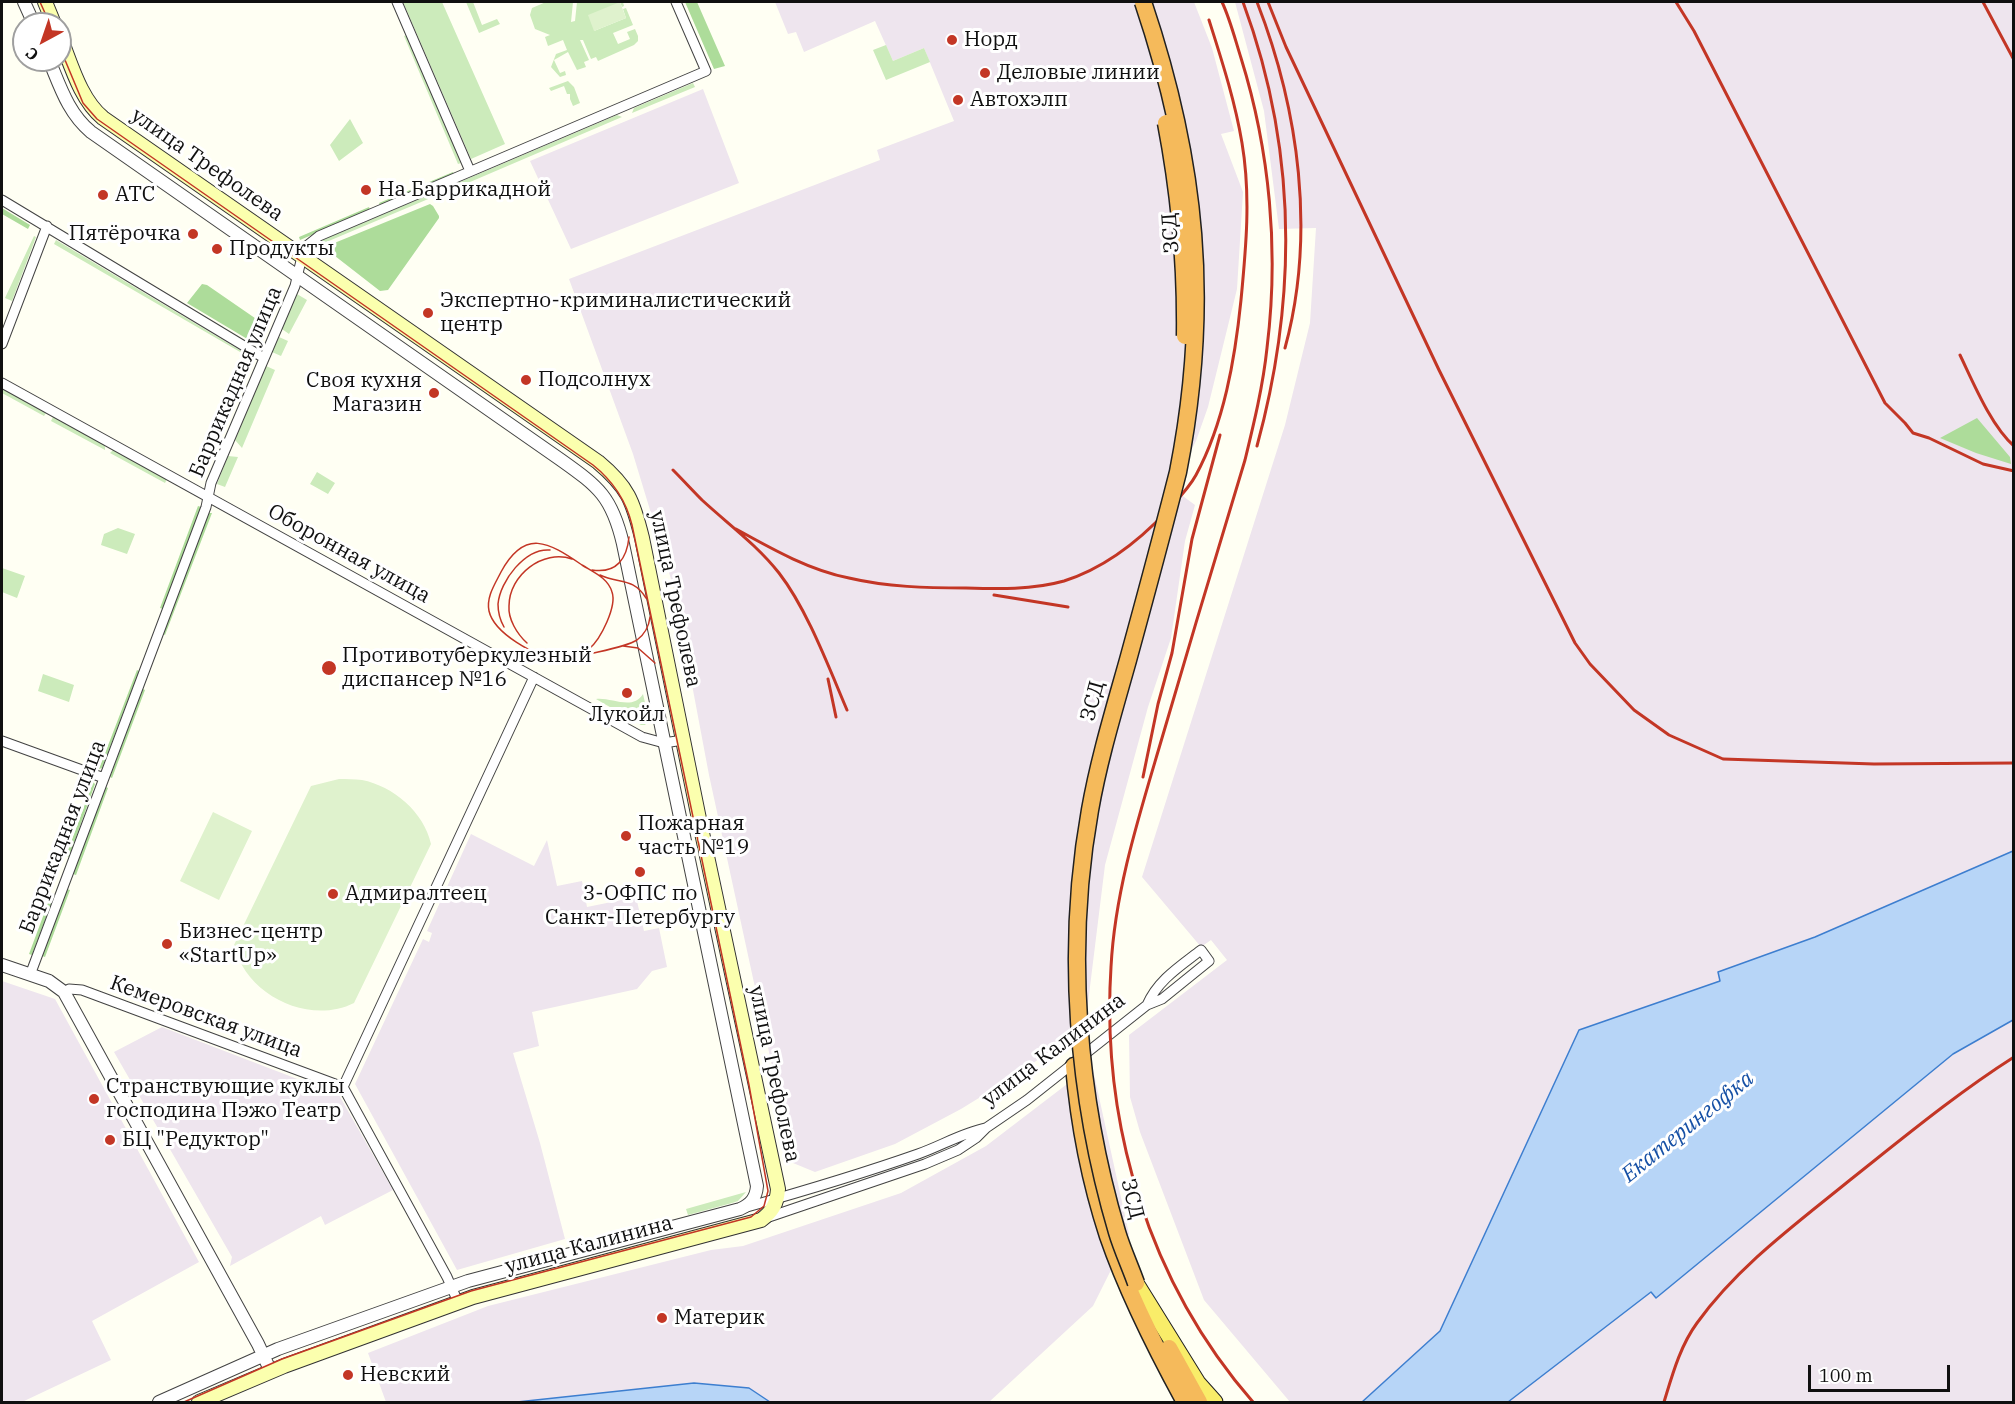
<!DOCTYPE html>
<meta charset="utf-8">
<style>
body{margin:0}
#map{position:relative;width:2015px;height:1404px;overflow:hidden;background:#fffff3;font-family:"IBM Plex Serif",serif}
canvas{display:block}
.frame{position:absolute;inset:0;border:3px solid #101010;pointer-events:none}
.north{position:absolute;left:12px;top:12px;width:60px;height:60px;box-sizing:border-box;background:#fff;border:2px solid #9f9f9f;border-radius:50%;rotate:220deg;font-size:16px;font-weight:700;line-height:24px;text-align:center;color:#101010}
.north::after{content:'';display:block;margin:auto;width:21px;height:27px;background:#c33625;clip-path:polygon(50% 0,100% 100%,50% 72%,0 100%)}
.scale{position:absolute;left:1808px;top:1365px;width:142px;height:27px;box-sizing:border-box;border:3px solid #101010;border-top:0;padding-left:8px;font-size:18px;line-height:21px;white-space:nowrap;color:#101010;-webkit-text-stroke:4px #fff;paint-order:stroke}
</style>
<div id="map">
<canvas width="2015" height="1404"></canvas>
<div class="frame"></div>
<div class="north">С</div>
<div class="scale">100 m</div>
</div>
<script>
const c = document.querySelector('canvas').getContext('2d');
c.lineJoin = 'round';
function fillPath(path, color) { c.fillStyle = color; c.fill(path, 'evenodd'); }
function stroke(path, color, width, dash) { c.strokeStyle = color; c.lineWidth = width; c.lineCap = dash ? 'butt' : 'round'; c.setLineDash(dash || []); c.stroke(path); }
function drawText(font, color, halo, rows, align = 'center') {
  c.font = font + ' "IBM Plex Serif",serif'; c.lineWidth = 6; c.setLineDash([]); c.textBaseline = 'middle'; c.strokeStyle = halo; c.fillStyle = color; for (const [text, x, y, turn = 0] of rows) {
    c.save(); c.translate(x, y); c.rotate((+turn || 0) * Math.PI / 180); c.textAlign = isNaN(turn) ? turn : align; if (halo) c.strokeText(text, 0, 0); c.fillText(text, 0, 0); c.restore();
  }
}
const industrial = new Path2D(`
 M775 2H1194L1212 48 1234 131 1221 134 1243 192 1237 289 1208 407 1196 441 1172 488 1195 505 1185 541 1171 638 1148 707 1105 865 1085 1027 1013 1077 961 1109 895 1144 815 1172 793 1163 709 775 674 589 633 454 569 279 880 160 877 150 954 121 924 48 893 61 875 21 804 52 796 32 788 34Z
 M1235 2H2013V851L1815 937 1718 972 1720 981 1579 1030 1440 1331 1362 1402H1290L1204 1300 1140 1132 1130 1097 1129 1035 1227 960 1211 940 1201 947 1142 877 1285 425 1310 323 1316 228 1279 229 1264 111Z
 M703 89 739 183 571 249 530 161Z
 M471 834 534 866 547 840 557 886 582 881 587 907 636 897 644 931 659 928 667 967 652 971 637 989 532 1012 539 1046 513 1053 540 1143 565 1239 457 1270 355 1084 423 939 429 942 432 933 427 931Z
 M2 981 55 999 199 1262 92 1321 111 1360 22 1402H2Z
 M2013 1020V1402H1508L1651 1292 1656 1298 1953 1054Z
 M162 1027 339 1095 393 1190 325 1225 321 1216 230 1266 232 1257 114 1052Z
 M1092 1065 1129 1234 1093 1306 989 1402H770L749 1388 694 1383 517 1402H386L368 1353 488 1306 711 1250 743 1246 901 1193 986 1146Z`);
const green = new Path2D(`
 M403 2H442L505 144 471 159Z
 M466 2H473L482 25 497 19 500 24 479 33Z
 M546 2H573L571 22 575 21 577 2H623L624 6 622 7 620 2 594 31 626 18 623 9 626 8 633 25 613 33 618 44 630 39 627 32 635 29 638 36V41L634 45 598 61 596 57 591 59 583 40H580L589 60 584 62 586 67 577 70 568 52 554 60 560 73 565 71 566 75 560 77 551 67 556 54 567 50 563 40 548 46 545 37 550 35 535 29 530 15 532 8Z
 M407 35 461 163 458 164 404 36Z
 M886 45 893 61 924 48 930 62 886 80 873 50Z
 M568 81 574 87 580 103 573 106 570 99V94H567L564 86 551 91 549 88Z
 M693 83 695 87 632 113 634 108Z
 M617 115 622 117 442 194 441 190Z
 M350 119 363 143 339 161 330 145Z
 M431 194 433 197 324 243 322 240Z
 M34 236 36 237 12 301 5 298Z
 M56 240 248 355 247 356 54 244Z
 M297 294 307 300 289 334 282 329Z
 M279 337 288 341 281 356 272 352Z
 M266 366 275 370 242 448 235 440Z
 M2 388 46 413 44 416 2 393Z
 M53 417 105 445V450L51 421Z
 M113 450 167 479 165 483 110 453Z
 M228 456 238 457 225 487 217 484Z
 M317 472 335 483 328 494 310 484Z
 M118 528 135 534 127 554 101 545 104 534Z
 M2 568 25 576 17 598 2 592Z
 M43 674 74 685 69 702 38 691Z
 M643 694 649 720 645 725H641L596 699C611 697 633 711 643 694Z
 M746 1192 738 1201 732 1203 688 1215 686 1209Z`);
const forest = new Path2D(`
 M685 2H697L725 66 714 69Z
 M453 172 454 174 380 205 379 203Z
 M430 204 433 206 439 216V218L388 290 380 291 326 249 327 246Z
 M369 207 370 210 300 240 299 237Z
 M2 208 30 225 28 229 2 214Z
 M202 284 207 285 265 325 267 331 261 341H256L254 343 187 303Z
 M1977 418 2010 457 2011 464 1976 453 1940 438Z
 M198 506 201 507 163 609 160 608Z
 M209 513H212L165 635 163 634Z
 M137 670 139 671 102 768 99 769Z
 M143 689 145 690 112 778 110 777Z
 M93 782 95 784 69 857 66 856Z
 M106 787 108 788 76 875 73 874Z
 M67 889 70 890 45 957 42 956Z
 M51 895 54 896 32 955 29 954Z`);
const pitch = new Path2D(`
 M620 2 626 18 594 31 588 15Z
 M339 779C346 779 355 779 362 780 393 786 424 812 431 844L354 1003C308 1026 245 994 234 945L311 786Z
 M213 812 252 831 219 900 180 881Z`);
const water = new Path2D(`
 M2013 851V1020L1953 1054 1656 1298 1651 1292 1508 1402H1362L1440 1331 1579 1030 1720 981 1718 972 1815 937Z
 M694 1383 749 1388 770 1402H517Z`);
const minor = new Path2D(`
 M397 2 470 171
 M2 200 264 358
 M2 344 47 226
 M2 383 642 737 664 743 683 740
 M2 741 104 778
 M1201 950 1209 961 1162 999 1147 1005C1158 980 1179 967 1201 950Z
 M30 975 206 507 211 483 295 286 304 248 319 236 706 71 676 2
 M64 992 69 989 82 990 343 1087 447 1277 458 1302
 M343 1087 534 677
 M747 1207C804 1191 861 1174 918 1154 941 1146 962 1133 986 1128
 M766 1218 925 1164 958 1150 976 1138 986 1128 1027 1100 1147 1005`);
const tertiary = new Path2D(`
 M24 2 34 24
 M49 60C60 86 68 113 91 132L561 460C599 487 612 497 623 544L757 1186C756 1198 751 1204 740 1209L468 1281 278 1349 159 1402
 M2 965 49 981 64 992 258 1344 271 1372`);
const secondary = new Path2D(`
 M45 2 54 24
 M60 37C71 64 80 99 103 118L598 462C628 487 633 501 642 538L698 814 778 1189C777 1204 772 1212 761 1220L473 1297 284 1366 199 1402`);
const primary = new Path2D(`
 M1136 1283 1198 1383 1215 1402`);
const motorway = new Path2D(`
 M1074 1066C1079 1124 1090 1181 1108 1236 1128 1294 1156 1349 1185 1402
 M1169 1348 1199 1402`);
const tram = new Path2D(`
 M40 2 50 24
 M60 48 83 103 97 119 593 465C613 481 626 500 632 525L749 1085 768 1191 764 1206 751 1217 471 1291 282 1359 184 1402
 M592 570C617 574 627 558 629 537
 M600 575C619 584 633 577 646 598
 M504 627C500 620 498 612 498 604 500 581 525 548 550 550
 M527 643C517 634 508 619 509 606 509 575 543 549 572 559
 M623 646 638 648 655 663
 M577 655C581 653 585 652 589 649 601 639 617 606 612 592 608 578 593 572 582 565 548 542 525 528 501 572 495 584 486 597 489 611 494 633 535 657 557 658 571 659 626 647 637 640 645 634 649 626 650 617`);
const rail = new Path2D(`
 M1222 2C1230 19 1235 39 1241 58 1270 151 1279 251 1267 348 1263 386 1254 423 1245 460 1217 553 1189 645 1162 738 1140 813 1115 889 1111 967 1101 1124 1149 1283 1253 1402
 M1243 2C1297 148 1298 296 1257 446
 M1257 2C1299 110 1316 234 1285 348
 M1268 2 1286 47 1439 370 1575 643 1590 664 1634 710 1669 735 1723 759 1874 764 2014 763
 M1676 2 1694 31 1885 403 1905 423 1913 433 1929 438 1983 464 2014 471
 M1983 2 2014 60
 M1960 355C1973 382 1991 426 2014 446
 M673 470C683 480 692 490 702 500 728 524 757 545 779 573 807 609 829 668 847 710
 M736 529C772 549 809 570 849 578 887 587 927 588 966 588 998 589 1032 590 1064 581 1105 568 1139 541 1168 510 1178 499 1189 488 1196 475 1224 423 1235 359 1241 300 1246 248 1251 196 1242 143 1235 101 1222 61 1209 20
 M994 595 1068 607
 M828 679 836 717
 M1143 777 1158 704 1172 653 1192 539 1220 435
 M1664 1402C1672 1376 1680 1346 1697 1323 1738 1266 1796 1224 1850 1180 1903 1138 1956 1094 2014 1057`);
const motorwayBridge = new Path2D(`
 M1166 123C1180 196 1186 262 1185 336
 M1136 1283C1130 1266 1122 1249 1117 1232 1077 1097 1065 949 1090 810 1099 759 1114 710 1128 660 1145 598 1162 535 1178 472 1211 305 1197 162 1143 2`);
const markers = [
 [952,40,6,"#c33625"],
 [985,73,6,"#c33625"],
 [958,100,6,"#c33625"],
 [366,190,6,"#c33625"],
 [103,195,6,"#c33625"],
 [193,234,6,"#c33625"],
 [217,249,6,"#c33625"],
 [428,313,6,"#c33625"],
 [526,380,6,"#c33625"],
 [434,393,6,"#c33625"],
 [329,668,8,"#c33625"],
 [627,693,6,"#c33625"],
 [626,836,6,"#c33625"],
 [640,872,6,"#c33625"],
 [333,894,6,"#c33625"],
 [167,944,6,"#c33625"],
 [94,1099,6,"#c33625"],
 [110,1140,6,"#c33625"],
 [662,1318,6,"#c33625"],
 [348,1375,6,"#c33625"]
];
const poiNames = [
 ["Норд",964,40],
 ["Деловые линии",997,73],
 ["Автохэлп",970,100],
 ["На Баррикадной",378,190],
 ["АТС",115,195],
 ["Пятёрочка",181,234,"right"],
 ["Продукты",229,249],
 ["Экспертно-криминалистический",440,301],
 ["центр",440,325],
 ["Подсолнух",538,380],
 ["Своя кухня",422,381,"right"],
 ["Магазин",422,405,"right"],
 ["Противотуберкулезный",342,656],
 ["диспансер №16",342,680],
 ["Лукойл",627,715,"center"],
 ["Пожарная",638,824],
 ["часть №19",638,848],
 ["Адмиралтеец",345,894],
 ["3-ОФПС по",640,894,"center"],
 ["Санкт-Петербургу",640,918,"center"],
 ["Бизнес-центр",179,932],
 ["«StartUp»",179,956],
 ["Странствующие куклы",106,1087],
 ["господина Пэжо Театр",106,1111],
 ["БЦ \"Редуктор\"",122,1140],
 ["Материк",674,1318],
 ["Невский",360,1375]
];
const streetNames = [
 ["улица Трефолева",207,165,35],
 ["ЗСД",1171,233,-94],
 ["Баррикадная улица",236,382,-67],
 ["Оборонная улица",349,554,29],
 ["улица Трефолева",675,599,78],
 ["ЗСД",1093,701,-75],
 ["Баррикадная улица",63,837,-69],
 ["Кемеровская улица",206,1017,20],
 ["улица Калинина",1054,1050,-37],
 ["улица Трефолева",774,1074,78],
 ["ЗСД",1132,1199,76],
 ["улица Калинина",589,1245,-15]
];
const waterNames = [
 ["Екатерингофка",1688,1127,-39]
];
fillPath(industrial, '#eee5ee');
fillPath(green, '#ccebbb');
fillPath(forest, '#addc9a');
fillPath(pitch, '#dff2cd');
fillPath(water, '#b7d5f7');
stroke(water, '#3d7ecf', 1.5);
stroke(minor, '#434343', 11);
stroke(tertiary, '#434343', 14);
stroke(secondary, '#323232', 16);
stroke(primary, '#212121', 17);
stroke(motorway, '#212121', 19);
stroke(minor, '#fff', 9);
stroke(tertiary, '#fff', 12);
stroke(secondary, '#fbffae', 14);
stroke(primary, '#f9ed69', 15);
stroke(motorway, '#f5ba5b', 16);
stroke(tram, '#c33625', 1.5);
stroke(rail, '#c33625', 3);
stroke(motorwayBridge, '#212121', 19, []);
stroke(motorwayBridge, '#f5ba5b', 16);
for (const [x, y, r, color] of markers) { const dot = new Path2D(); dot.arc(x, y, r, 0, 2 * Math.PI); c.fillStyle = color; c.fill(dot); stroke(dot, '#fff', 2); }
drawText('21px', '#101010', '#fff', poiNames, 'left');
drawText('21px', '#101010', '#fff', streetNames);
drawText('italic 22px', '#1650a5', '#fff', waterNames);
</script>
